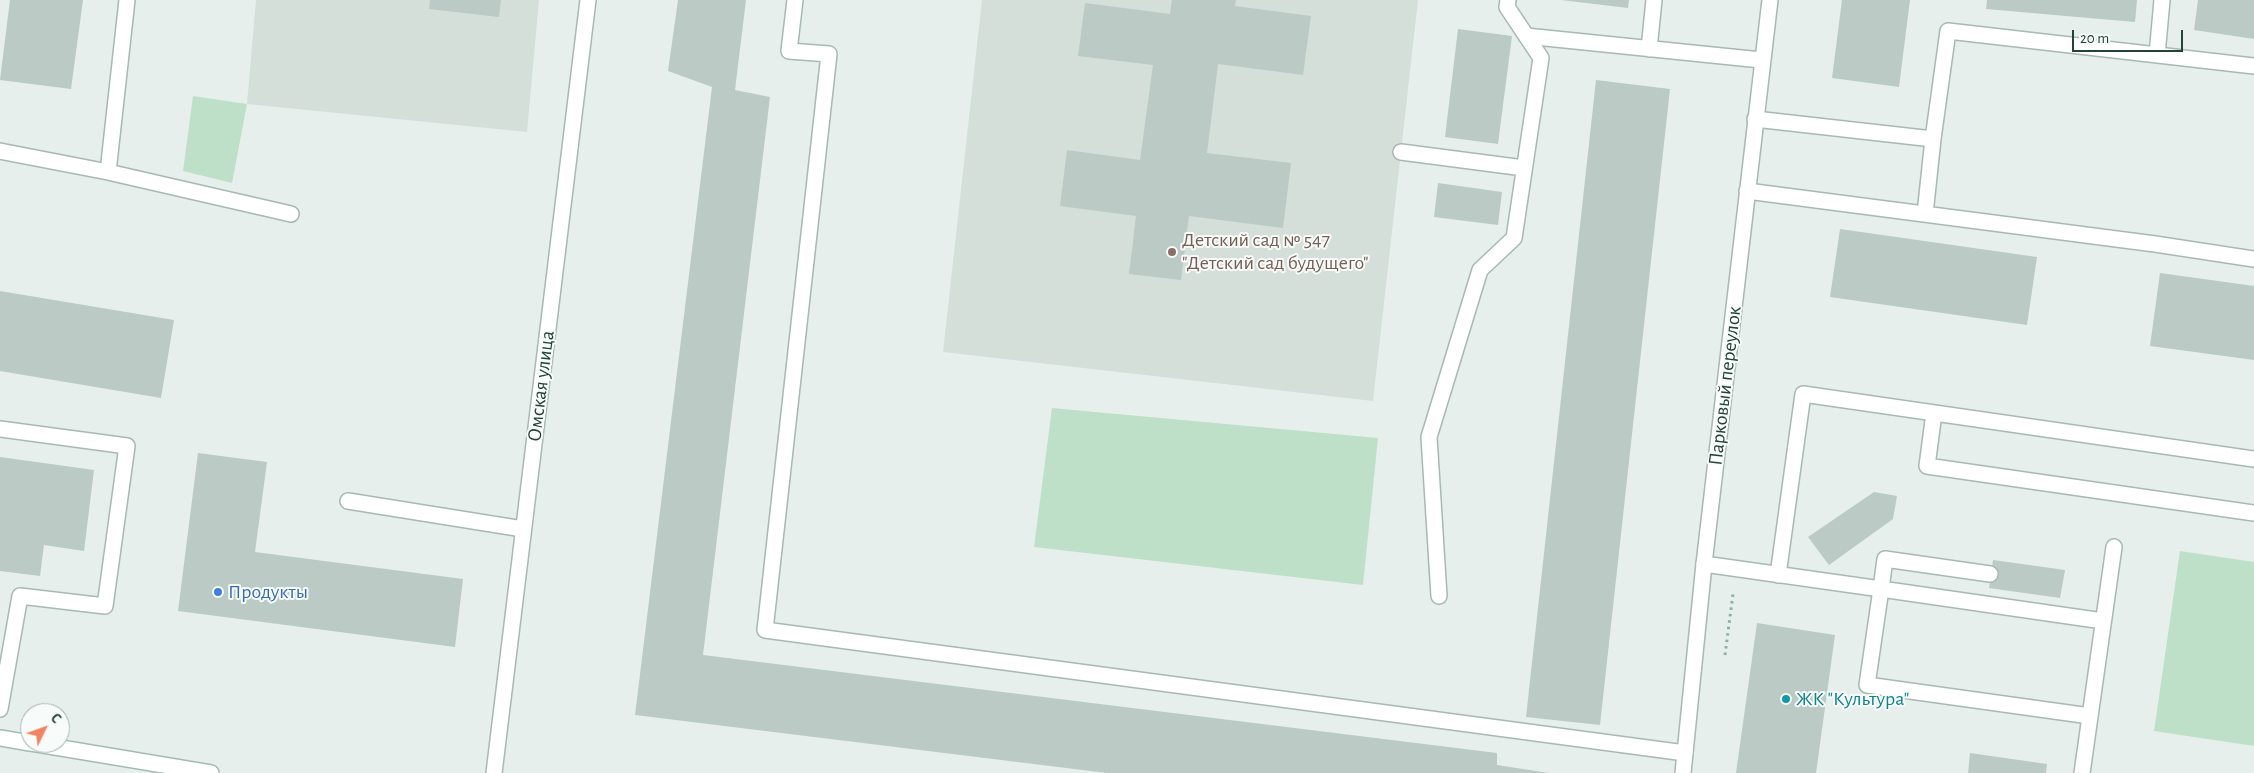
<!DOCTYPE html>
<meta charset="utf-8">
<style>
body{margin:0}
#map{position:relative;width:2254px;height:773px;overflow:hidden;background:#e6efeb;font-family:"Alegreya Sans",sans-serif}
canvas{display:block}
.north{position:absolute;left:20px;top:703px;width:50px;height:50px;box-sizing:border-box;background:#f7fbf9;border:1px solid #a3b1ad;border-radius:50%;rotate:48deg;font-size:14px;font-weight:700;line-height:20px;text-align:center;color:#24423a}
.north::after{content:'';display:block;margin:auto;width:18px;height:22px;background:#f4845f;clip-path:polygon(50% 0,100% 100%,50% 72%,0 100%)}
.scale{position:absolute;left:2072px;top:30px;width:111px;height:22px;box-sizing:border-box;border:2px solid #24423a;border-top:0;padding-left:6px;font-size:15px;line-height:18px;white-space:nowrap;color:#24423a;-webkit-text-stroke:4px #f7fbf9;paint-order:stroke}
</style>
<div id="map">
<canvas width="2254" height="773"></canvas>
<div class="north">С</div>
<div class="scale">20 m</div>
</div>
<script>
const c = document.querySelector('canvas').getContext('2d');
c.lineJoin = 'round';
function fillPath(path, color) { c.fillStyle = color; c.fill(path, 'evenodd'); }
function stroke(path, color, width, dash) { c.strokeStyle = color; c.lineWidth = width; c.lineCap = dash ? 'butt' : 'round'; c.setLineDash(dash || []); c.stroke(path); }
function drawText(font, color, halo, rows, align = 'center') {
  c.font = font + ' "Alegreya Sans",sans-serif'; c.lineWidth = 4; c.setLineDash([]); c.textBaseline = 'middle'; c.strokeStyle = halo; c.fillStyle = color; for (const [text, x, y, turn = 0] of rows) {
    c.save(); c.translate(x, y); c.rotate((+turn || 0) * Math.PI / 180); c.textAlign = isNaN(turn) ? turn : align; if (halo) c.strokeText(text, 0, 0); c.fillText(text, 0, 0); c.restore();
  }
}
const built = new Path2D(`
 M256 0H539L527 132 247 104Z
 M982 0H1418L1373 401 943 352Z`);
const green = new Path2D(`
 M193 96 247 104 232 183 183 171Z
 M1052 408 1378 438 1363 585 1034 547Z
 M2180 551 2254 562V746L2154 731Z`);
const building = new Path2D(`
 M10 0H83L71 89 0 80Z
 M430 0H501L499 17 429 9Z
 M678 0H746L735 90 770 97 703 655 1497 753V765L1549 773H1107L635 715 712 87 668 71Z
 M1172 0H1236L1235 6 1311 16 1303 75 1218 64 1207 153 1291 163 1283 228 1189 216 1181 280 1129 274 1136 216 1060 206 1067 150 1140 160 1153 65 1078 56 1085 3 1170 14Z
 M1561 0H1629L1628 8Z
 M1842 0H1910L1899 87 1832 78Z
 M1987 0H2137L2135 22 1986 9Z
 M2198 0H2254V39L2194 30Z
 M1458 29 1512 36 1498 144 1445 137Z
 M1596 80 1670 89 1600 725 1526 717Z
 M1438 183 1502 192 1498 225 1434 217Z
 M1840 229 2037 257 2027 325 1830 297Z
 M2160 273 2254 286V360L2150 346Z
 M0 291 174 320 161 398 0 371Z
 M198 453 267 462 255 552 463 579 455 647 178 611Z
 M0 457 94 470 84 551 44 545 40 576 0 571Z
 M1874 492 1897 496 1893 519 1829 565 1808 537Z
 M1993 560 2065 570 2060 598 1989 588Z
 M1757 623 1835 635 1816 773H1736Z
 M1970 753 2047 764 2046 773H1968Z`);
const path = new Path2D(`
 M1725 655 1733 594`);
const lane = new Path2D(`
 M795 0 789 51 829 54 765 630 1685 753
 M1526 36 1761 60
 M1649 49 1654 0
 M2157 55 2162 0
 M1755 119 1933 139 1948 31 2254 66
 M0 151 108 172 127 0
 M1401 152 1524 168
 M108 172 291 214
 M1747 191 2155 244 2254 259
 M1925 214 1933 139
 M1934 413 1927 466 2254 513
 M0 429 127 446 105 606 20 596 0 709
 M348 501 523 529
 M1704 564 1881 589 1885 559 1990 574
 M1778 575 1803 394 2254 459
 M1439 596 1429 437 1480 270 1514 238 1541 58 1507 7 1508 0
 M2090 716 1867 685 1881 589 2103 621
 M2082 773 2114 547`);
const street = new Path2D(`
 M494 773 588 0
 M1683 773 1704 564 1770 0`);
const secondary = new Path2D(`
 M0 738 30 743
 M31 743 211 773`);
const markers = [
 [1172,252,5,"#8d6e63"],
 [218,592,5,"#3f7fe0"],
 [1786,699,5,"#0f9aa8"]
];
const educationNames = [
 ["Детский сад № 547",1182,240],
 ["\"Детский сад будущего\"",1182,263]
];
const streetNames = [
 ["Омская улица",541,386,-83],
 ["Парковый переулок",1725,386,-83]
];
const shopNames = [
 ["Продукты",228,592]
];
const cultureNames = [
 ["ЖК \"Культура\"",1796,699]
];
fillPath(built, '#d4dfda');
fillPath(green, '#bfe0c8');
fillPath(building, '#bbcac4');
stroke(lane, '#a8b8b2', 18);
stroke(street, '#a8b8b2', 18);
stroke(secondary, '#a4bbb3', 18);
stroke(path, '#86b3a5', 3, [2.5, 4]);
stroke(lane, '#fff', 15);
stroke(street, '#fff', 15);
stroke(secondary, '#fff', 15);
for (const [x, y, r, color] of markers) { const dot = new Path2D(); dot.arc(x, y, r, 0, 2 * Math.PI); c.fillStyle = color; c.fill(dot); stroke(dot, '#f7fbf9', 2); }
drawText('20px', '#785e54', '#f7fbf9', educationNames, 'left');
drawText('20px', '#24423a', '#f7fbf9', streetNames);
drawText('20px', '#366cbe', '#f7fbf9', shopNames, 'left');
drawText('20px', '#0d838f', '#f7fbf9', cultureNames, 'left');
</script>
